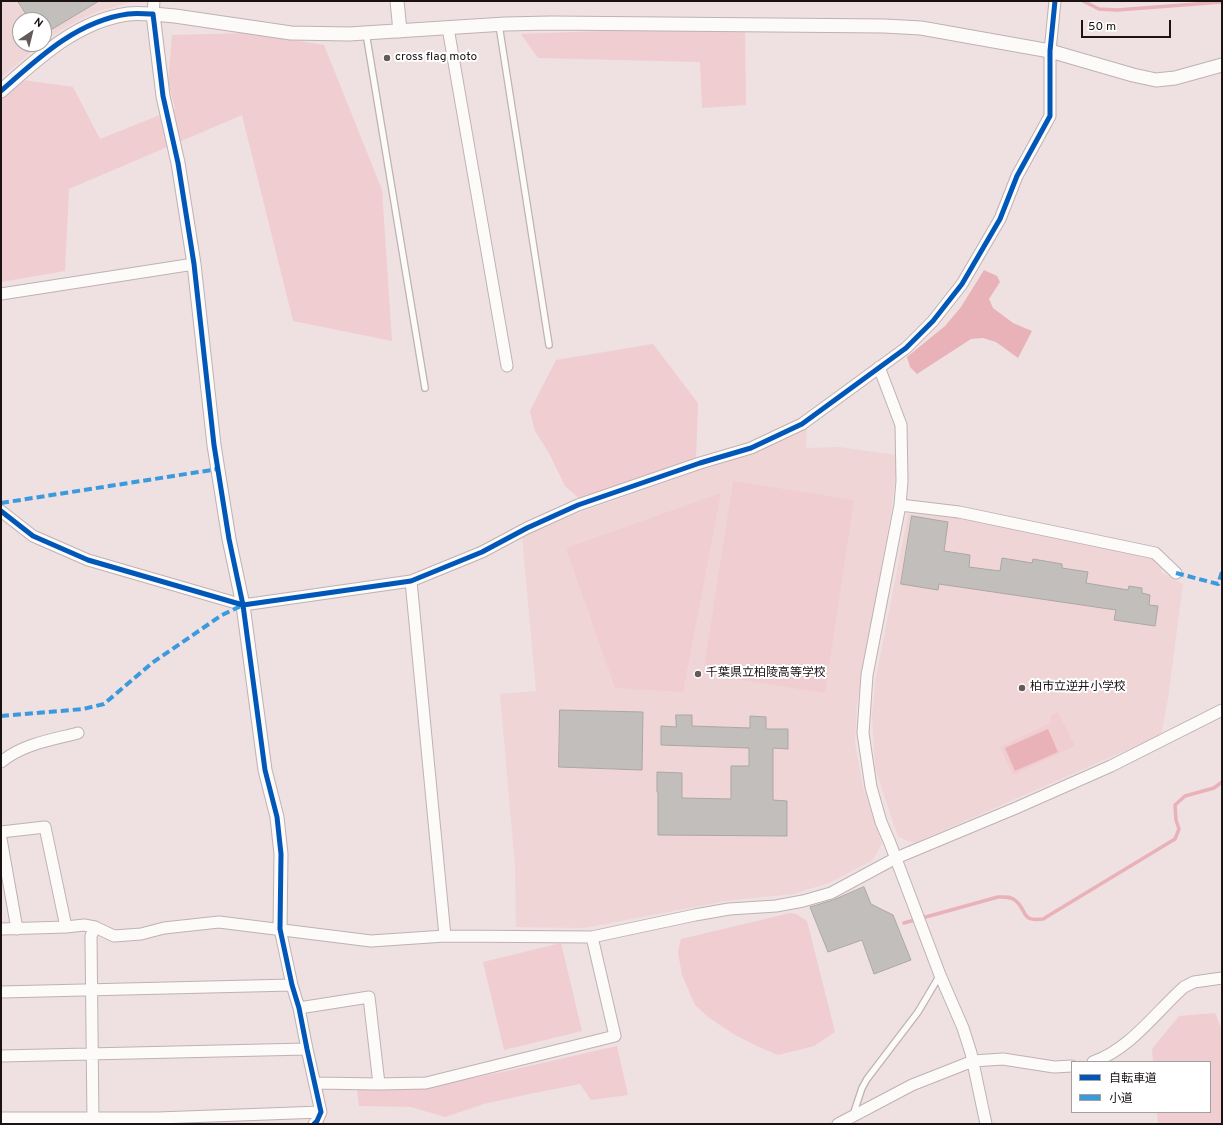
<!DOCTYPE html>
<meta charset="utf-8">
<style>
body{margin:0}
#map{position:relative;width:1223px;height:1125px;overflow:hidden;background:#efe0e1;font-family:Overpass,"Noto Sans JP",sans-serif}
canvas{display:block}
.frame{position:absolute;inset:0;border:2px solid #1b1213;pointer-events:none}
.legend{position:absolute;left:1071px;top:1061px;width:140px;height:52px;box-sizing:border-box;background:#fff;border:1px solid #a4a0a1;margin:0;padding:5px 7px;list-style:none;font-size:12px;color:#1b1213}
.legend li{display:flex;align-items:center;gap:8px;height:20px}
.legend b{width:20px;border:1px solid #a4a0a1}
.north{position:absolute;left:12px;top:12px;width:40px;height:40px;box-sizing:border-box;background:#fff;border:1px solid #a4a0a1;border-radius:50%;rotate:35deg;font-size:11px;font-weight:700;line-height:16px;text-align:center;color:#1b1213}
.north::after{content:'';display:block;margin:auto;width:14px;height:18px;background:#655a5b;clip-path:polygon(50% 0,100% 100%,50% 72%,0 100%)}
.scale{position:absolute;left:1081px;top:20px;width:90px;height:18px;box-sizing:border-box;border:2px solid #1b1213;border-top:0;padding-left:5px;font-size:12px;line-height:14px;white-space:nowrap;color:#1b1213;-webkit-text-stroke:3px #fff;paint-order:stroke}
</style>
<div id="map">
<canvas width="1223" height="1125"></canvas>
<div class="frame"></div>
<ul class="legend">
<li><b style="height:5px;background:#0057b8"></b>自転車道</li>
<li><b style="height:5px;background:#3b9ade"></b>小道</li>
</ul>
<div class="north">N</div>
<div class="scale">50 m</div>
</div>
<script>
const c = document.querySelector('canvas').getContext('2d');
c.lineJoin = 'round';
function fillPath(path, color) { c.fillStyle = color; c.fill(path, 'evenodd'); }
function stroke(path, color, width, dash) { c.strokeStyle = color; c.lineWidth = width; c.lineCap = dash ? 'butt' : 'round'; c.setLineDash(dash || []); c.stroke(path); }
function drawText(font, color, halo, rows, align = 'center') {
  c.font = font + ' Overpass,"Noto Sans JP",sans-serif'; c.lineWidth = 4; c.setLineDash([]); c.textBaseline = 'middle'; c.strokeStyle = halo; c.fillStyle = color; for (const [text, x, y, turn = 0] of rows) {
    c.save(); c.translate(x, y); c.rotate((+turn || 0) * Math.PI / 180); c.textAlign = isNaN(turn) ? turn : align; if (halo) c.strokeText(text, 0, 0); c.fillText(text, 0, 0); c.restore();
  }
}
const built = new Path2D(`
 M1 1H131L128 3 96 12 67 26 44 42V20H20V44H41L1 78Z
 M807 427 806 448 839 447 896 455V474L891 513 857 704 855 743 863 787 882 843 873 860 829 883 793 894 726 901 584 928 516 927 515 866 500 694 536 691 522 536 573 515 773 444Z
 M908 514 955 517 1149 556 1162 567 1161 572 1183 584 1168 699 1161 735 915 843 898 837 875 768 872 714 876 677Z`);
const green = new Path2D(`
 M681 28 745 32 746 105 702 108 700 62 538 58 521 34Z
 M248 33 324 45 382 190 392 341 293 321 242 115 69 189 65 271 1 282V90L16 79 73 87 100 139 175 109 168 82 172 35Z
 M653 344 698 403 696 459 582 501 565 486 549 453 535 431 530 411 556 360Z
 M733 481 854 500 825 693 703 674Z
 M721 493 683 692 615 688 566 548Z
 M1058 712 1075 746 1013 775 1000 747 1052 722 1050 716Z
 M790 913 796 914 807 921 835 1032 814 1046 778 1055 757 1046 735 1035 708 1017 695 1005 682 975 678 952 681 939Z
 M561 943 582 1031 504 1050 483 962Z
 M1215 1013 1222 1030V1124H1158L1157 1112H1210V1062H1153L1152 1049 1179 1016Z
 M617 1046 628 1095 591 1100 580 1084 534 1093 484 1104 445 1117 411 1107 359 1106 357 1089 429 1087 512 1070Z`);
const water = new Path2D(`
 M984 270 997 276 1000 282 989 299 993 308 1013 323 1032 331 1018 358 996 342 983 338 971 339 917 374 910 367 907 357 945 326 961 307Z
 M1048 729 1058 752 1015 771 1005 748Z`);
const stream = new Path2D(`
 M1083 1 1099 9 1117 10 1222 2
 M904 923 998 897C1004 897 1011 896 1016 901 1028 911 1020 922 1043 919L1175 839 1179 829 1176 820 1175 805 1185 796 1214 788 1222 782`);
const building = new Path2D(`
 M18 1H99L44 34V20H30Z
 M912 516 948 522 944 551 970 555 969 567 1000 571 1002 558 1032 563 1033 559 1062 564V568L1088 572 1086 583 1128 590 1129 586 1142 588V593L1150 595 1149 605 1158 606 1155 626 1114 620 1116 610 939 584 938 590 901 584Z
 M560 710 643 712 642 770 559 767Z
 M676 715H692V726L750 728V716L766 717V729H788V749L773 748V800L787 801V836L658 835V792H657V772L682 773V798L731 799V766H749V748L661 745V726L676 727Z
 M864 887 871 904 893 915 911 960 874 974 862 940 828 952 810 907 833 900Z`);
const service = new Path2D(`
 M499 25 549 345
 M366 33 425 388
 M853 1115 862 1088 867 1079 918 1012 940 975`);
const minor = new Path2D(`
 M153 14 154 1
 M448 28 507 366
 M1 294 194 264
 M879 367 901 425 902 481 900 505 867 675 863 733 871 787 881 822 890 843 940 975 963 1028 971 1053 986 1124
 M900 505 959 512 1155 553 1176 573
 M1 511 33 536 88 560 243 605 411 581 482 552 527 528 578 505 700 463 751 448 802 424 906 348 933 321 962 284 1000 219 1017 176 1050 116V51L1055 1
 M411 581 445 936
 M1 762C23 744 51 740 78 733
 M1 832 45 827 66 927
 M1 839 17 929
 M1 929 66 927 84 925 95 927 114 936 141 934 164 928 219 922 371 941 445 936 592 937 695 915 729 909 776 906 803 901 831 893 896 858 1016 808 1111 766 1222 710
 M280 929 292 985 299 1008 307 1049 321 1112 317 1121 314 1124
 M1 992 292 985
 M299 1008 369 997 379 1084
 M1 1056 307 1049
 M1093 1062C1130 1049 1155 1013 1184 987L1194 982 1222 978
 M315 1083 379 1084 426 1083 615 1036 592 937
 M1 1118H158L321 1112
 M93 1123 91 936 95 927
 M838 1124 912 1085 973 1061 1003 1059 1054 1067 1072 1066`);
const tertiary = new Path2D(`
 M397 1 400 31
 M153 14 175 16 291 33 349 34 505 24 551 23 884 26 921 28 1050 51 1133 75 1156 80 1175 78 1222 65
 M1 91C38 58 77 21 128 14 136 13 145 14 153 14L163 96 178 163 194 264 214 445 229 539 243 605 265 770 277 817 281 854 280 929`);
const quiet = new Path2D(`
 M1 503 218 469
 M1176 573 1218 584 1222 572
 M1 716 83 709 104 704 152 663 222 615 243 605`);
const cycleway = new Path2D(`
 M1 91C38 58 77 21 128 14 136 13 145 14 153 14L163 96 178 163 194 264 214 445 229 539 243 605 265 770 277 817 281 854 280 929 292 985 299 1008 307 1049 321 1112 317 1121 314 1124
 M1 511 33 536 88 560 243 605 411 581 482 552 527 528 578 505 700 463 751 448 802 424 906 348 933 321 962 284 1000 219 1017 176 1050 116V51L1055 1`);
const markers = [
 [387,58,4,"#655a5b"],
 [698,674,4,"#655a5b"],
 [1022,688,4,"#655a5b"]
];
const poiNames = [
 ["cross flag moto",395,58],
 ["千葉県立柏陵高等学校",706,674],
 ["柏市立逆井小学校",1030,688]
];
fillPath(built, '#f0d5d7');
fillPath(green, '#f0cdd0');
fillPath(water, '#e9b2b8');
stroke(stream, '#e9b2b8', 3.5);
fillPath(building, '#c2bebb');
stroke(building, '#aba7a4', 1);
stroke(service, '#beb2b3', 8);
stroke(minor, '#beb2b3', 13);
stroke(tertiary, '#beb2b3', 15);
stroke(service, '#fdfafa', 5.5);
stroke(minor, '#fdfafa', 11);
stroke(tertiary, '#fdfafa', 13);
stroke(quiet, '#3b9ade', 4, [8, 4]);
stroke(cycleway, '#0057b8', 5);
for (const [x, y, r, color] of markers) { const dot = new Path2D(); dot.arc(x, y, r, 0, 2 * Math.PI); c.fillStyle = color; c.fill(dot); stroke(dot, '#fff', 1.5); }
drawText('12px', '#1b1213', '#fff', poiNames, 'left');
</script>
